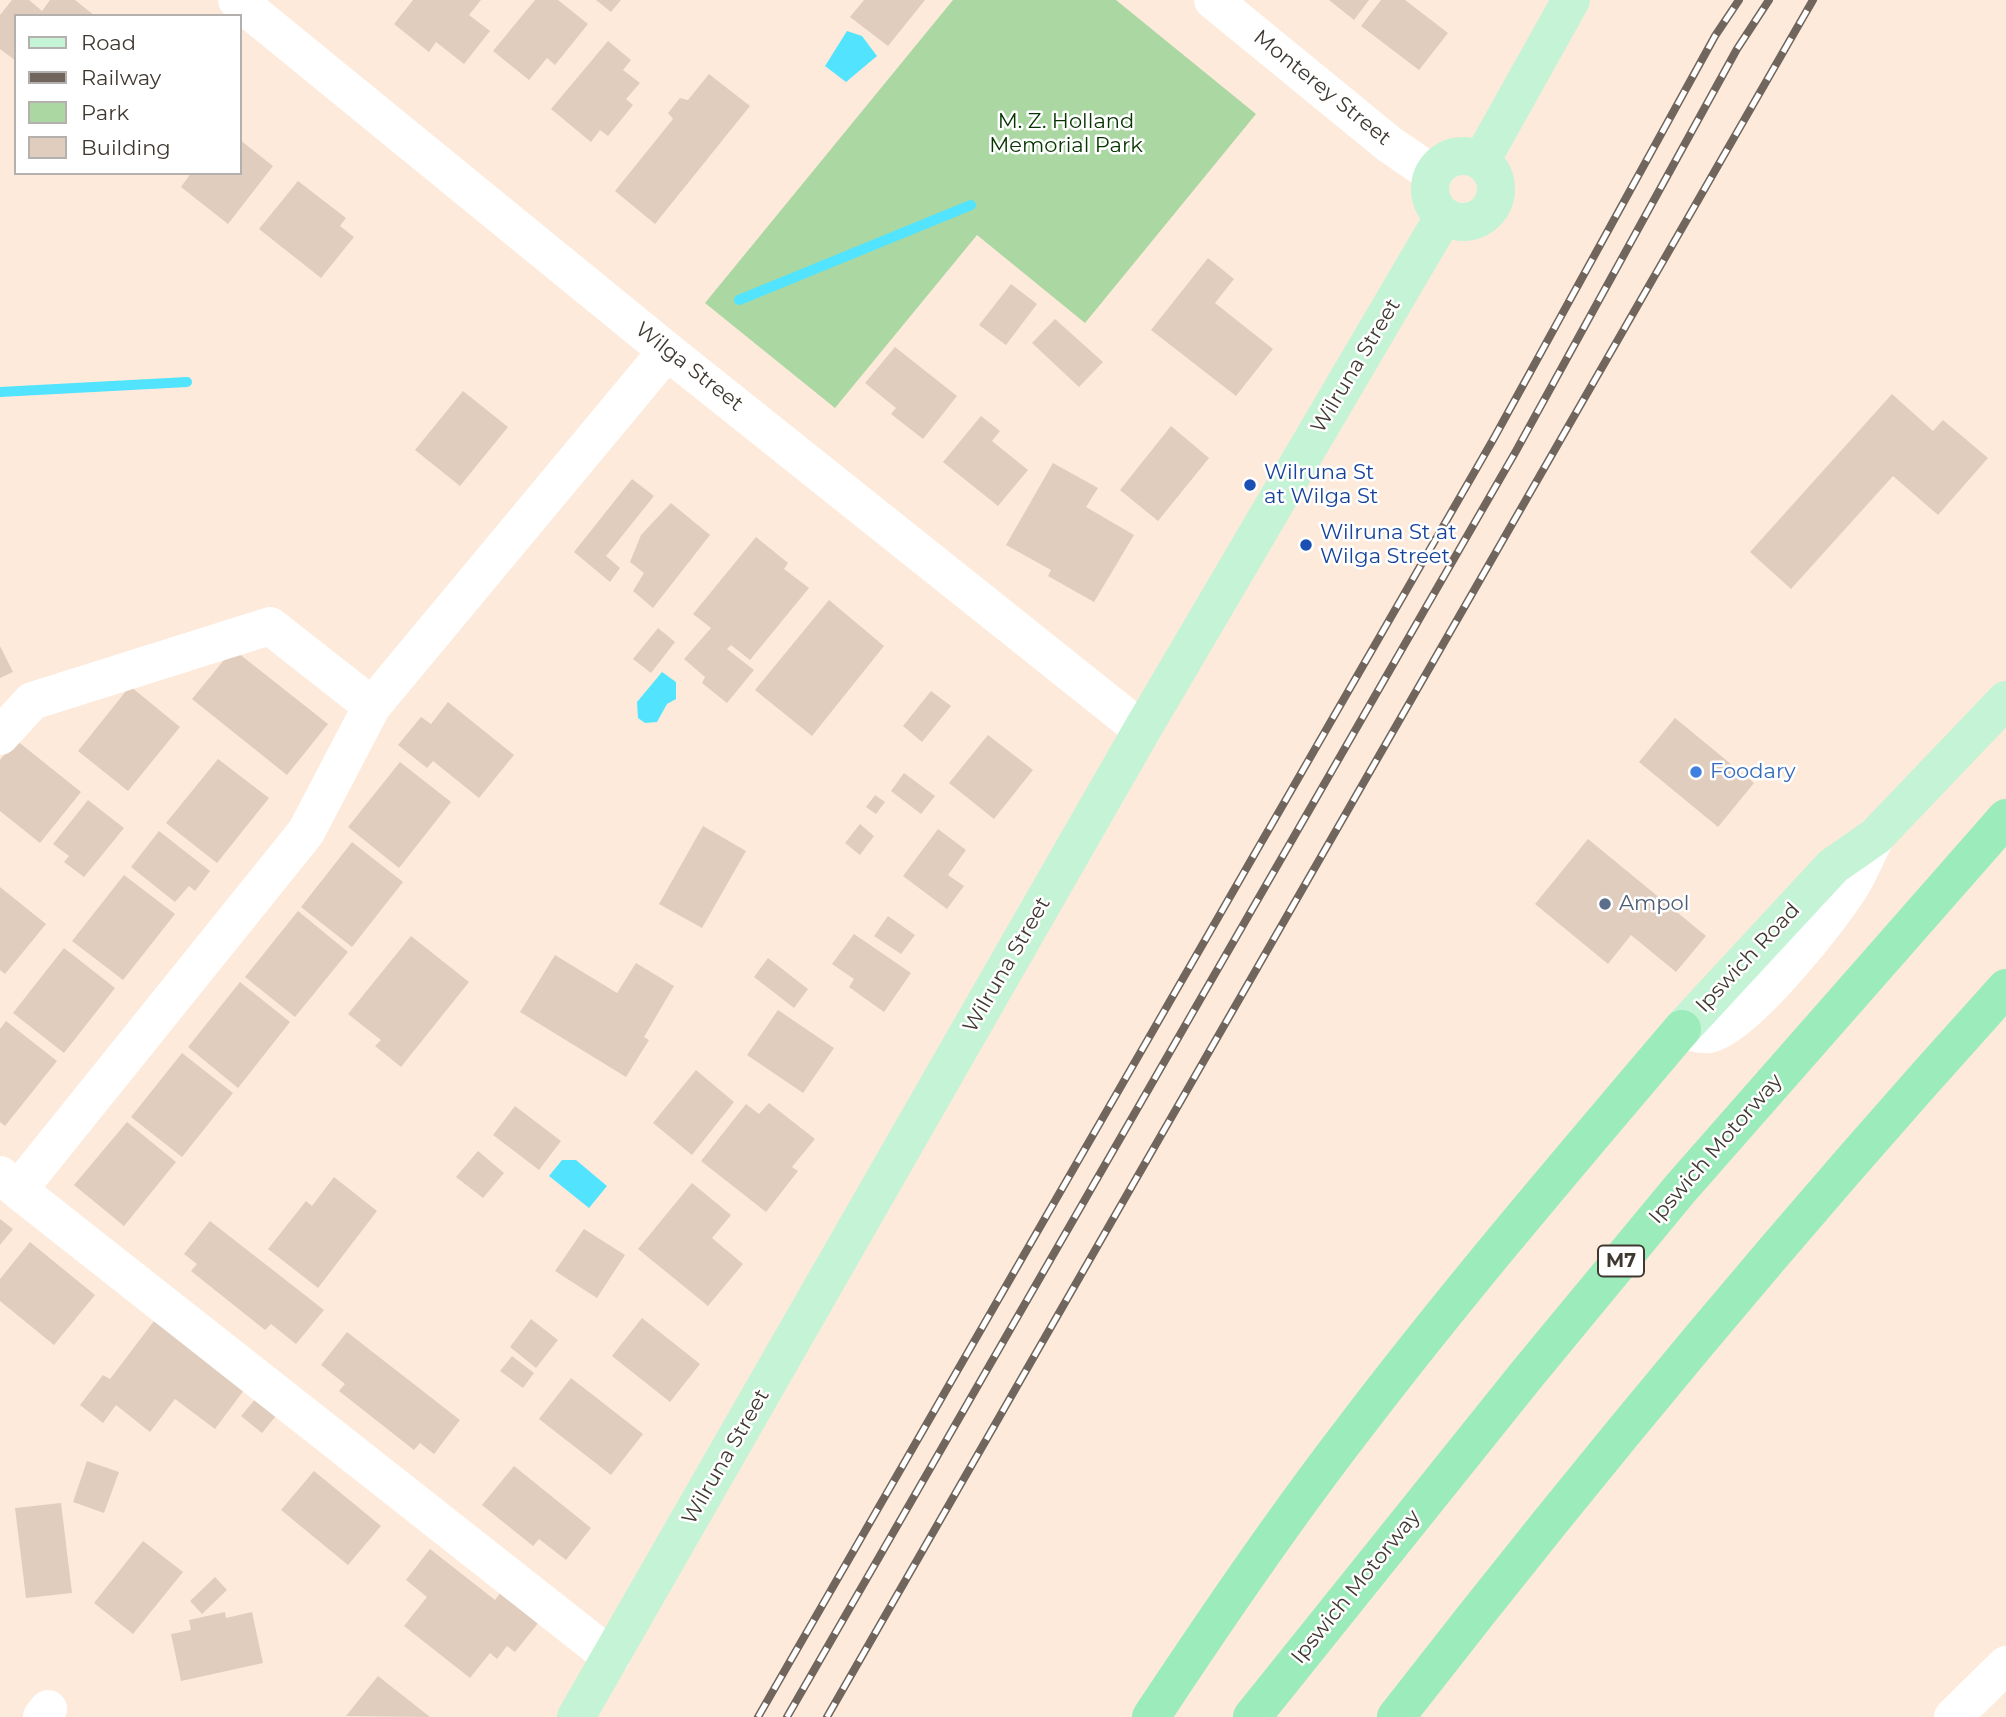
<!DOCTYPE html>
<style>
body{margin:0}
#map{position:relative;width:2006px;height:1717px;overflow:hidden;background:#fdeada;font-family:Montserrat,sans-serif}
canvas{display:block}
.legend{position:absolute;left:14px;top:14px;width:228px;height:161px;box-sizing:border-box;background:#fff;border:2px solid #b3b0ad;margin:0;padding:9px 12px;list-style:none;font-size:21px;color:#403932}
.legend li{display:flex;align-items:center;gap:14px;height:35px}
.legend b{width:35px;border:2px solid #b3b0ad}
</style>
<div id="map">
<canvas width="2006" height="1717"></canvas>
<ul class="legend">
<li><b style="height:9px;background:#c4f3d6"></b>Road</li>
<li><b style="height:9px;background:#70665d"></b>Railway</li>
<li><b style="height:19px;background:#abd7a3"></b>Park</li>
<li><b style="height:19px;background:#e0cdbe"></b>Building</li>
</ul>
</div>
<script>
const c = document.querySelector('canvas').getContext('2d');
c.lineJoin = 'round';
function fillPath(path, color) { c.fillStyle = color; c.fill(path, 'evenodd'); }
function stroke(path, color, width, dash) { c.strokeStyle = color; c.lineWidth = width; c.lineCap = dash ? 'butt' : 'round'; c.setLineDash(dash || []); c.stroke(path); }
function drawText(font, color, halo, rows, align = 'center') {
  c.font = font + ' Montserrat,sans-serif'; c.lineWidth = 5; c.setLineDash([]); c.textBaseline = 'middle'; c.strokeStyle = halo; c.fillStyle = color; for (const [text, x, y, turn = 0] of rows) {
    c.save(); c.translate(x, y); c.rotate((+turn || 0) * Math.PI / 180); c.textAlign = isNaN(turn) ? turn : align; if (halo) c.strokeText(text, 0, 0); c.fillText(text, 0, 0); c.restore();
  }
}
const green = new Path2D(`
 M953 0H1116L1256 114 1085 323 977 235 835 408 705 303Z`);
const water = new Path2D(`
 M847 31 862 36 877 56 846 82 825 66Z
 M662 672 676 682V699L667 704 657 722 645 723 638 718 637 702Z
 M562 1160H576L607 1186 589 1208 549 1176Z`);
const stream = new Path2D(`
 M739 300 971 205
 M0 392 187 382`);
const building = new Path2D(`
 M12 0H29L42 11 50 0H75L95 16H16V61L0 49V15Z
 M413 0H481L469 15 490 31 464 64 436 42 429 52 394 24Z
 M535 0H558L588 24 555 65 547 58 529 80 493 51Z
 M596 0H621L611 12Z
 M864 0H925L888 46 850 17Z
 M1329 0H1369L1354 20Z
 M1381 0H1405L1448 33 1419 70 1361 26Z
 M608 41 631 60 623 70 640 83 626 99 633 105 608 136 600 130 591 142 551 109Z
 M709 74 750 106 655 224 615 191 673 119 668 113 680 98 688 100Z
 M240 140 273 166 228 224 181 187 191 173H240Z
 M298 181 346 218 340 226 354 237 321 278 259 229Z
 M1208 258 1234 279 1215 303 1273 349 1236 396 1151 330Z
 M1011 284 1037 304 1006 345 979 325Z
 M1055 319 1103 362 1079 387 1032 343Z
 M895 347 957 396 923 439 891 414 896 408 865 383Z
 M463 391 508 427 460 486 415 450Z
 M1892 394 1933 431 1943 420 1988 458 1938 515 1893 476 1791 589 1750 552Z
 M981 416 1000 431 992 441 1028 470 998 506 943 462Z
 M1171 426 1209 458 1158 521 1120 490Z
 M1053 463 1098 488 1086 507 1134 535 1094 602 1048 576 1051 570 1006 545Z
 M632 479 654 496 606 556 620 568 610 582 574 552Z
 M671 503 710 535 653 608 633 591 644 573 630 562 641 535Z
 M756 537 788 563 784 569 809 588 750 660 731 645 727 649 754 670 727 703 702 683 705 677 684 659 711 628 693 614Z
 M829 600 884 646 812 736 755 690Z
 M658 628 675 642 651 673 633 659Z
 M0 646 13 672 0 678Z
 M233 649 328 724 287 775 192 699Z
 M130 686 180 727 128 791 78 751Z
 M931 691 951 706 922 742 903 726Z
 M448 702 514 755 479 798 433 761 427 768 398 745 421 717 431 724Z
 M1675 718 1754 783 1718 827 1639 762Z
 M988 735 1033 770 994 819 949 783Z
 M16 740 81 792 40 843 0 811V760Z
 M218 759 269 798 217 863 166 823Z
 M400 762 451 802 399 868 348 827Z
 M904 773 935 796 921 814 891 791Z
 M875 795 885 802 876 814 866 807Z
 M88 800 124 828 84 877 64 862 69 856 53 844Z
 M860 824 874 836 860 855 845 843Z
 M703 826 746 851 702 928 659 904Z
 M938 829 966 850 948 875 964 886 947 909 903 876Z
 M159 831 210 871 195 891 189 886 175 902 131 867Z
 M1588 839 1706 936 1676 972 1631 935 1608 964 1535 904Z
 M352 842 403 882 352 947 301 907Z
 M124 875 175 914 123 980 72 941Z
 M0 887 46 924 5 974 0 970Z
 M298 911 348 952 295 1017 245 977Z
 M888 916 915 935 901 954 874 936Z
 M854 934 911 973 884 1012 849 987 854 979 832 964Z
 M411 936 469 982 401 1067 375 1046 381 1040 348 1014Z
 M64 948 115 988 64 1053 13 1013Z
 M555 955 617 993 636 963 674 986 644 1037 649 1040 626 1077 520 1012Z
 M768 958 808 989 794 1008 754 977Z
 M240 982 290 1022 238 1088 188 1047Z
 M778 1010 834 1048 803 1093 747 1055Z
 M6 1021 57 1061 5 1126 0 1122V1029Z
 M182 1053 233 1093 182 1157 131 1117Z
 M696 1070 734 1102 692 1155 653 1123Z
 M769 1103 815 1139 792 1167 798 1171 766 1212 701 1161 746 1104 759 1114Z
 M515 1106 561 1141 539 1170 493 1135Z
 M127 1122 176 1162 124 1226 74 1185Z
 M478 1151 504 1173 483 1198 456 1177Z
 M334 1177 377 1211 318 1288 268 1249 306 1201 312 1206Z
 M692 1183 731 1215 712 1238 743 1264 708 1306 638 1249Z
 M0 1219 13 1229 0 1245Z
 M210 1221 324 1310 296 1344 271 1324 265 1330 191 1271 197 1264 184 1254Z
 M584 1229 625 1255 597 1298 555 1271Z
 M30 1242 95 1295 54 1345 0 1301V1279Z
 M642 1318 700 1364 670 1402 612 1356Z
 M531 1319 558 1340 536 1368 510 1347Z
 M154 1321 244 1390 215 1429 175 1399 150 1432 116 1405 103 1423 80 1405 103 1375 110 1379Z
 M347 1332 460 1420 434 1454 420 1443 414 1450 339 1391 345 1384 321 1365Z
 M512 1356 534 1373 523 1388 500 1371Z
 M571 1378 643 1434 611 1475 539 1419Z
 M263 1390 284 1406 262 1433 241 1416Z
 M87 1461 119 1472 104 1513 73 1502Z
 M514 1466 591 1528 566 1560 539 1539 533 1546 482 1505Z
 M314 1471 381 1526 348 1565 281 1510Z
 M61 1503 72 1593 26 1598 15 1508Z
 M143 1541 183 1572 133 1634 94 1603Z
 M430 1549 495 1600 505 1587 543 1617 515 1652 507 1646 497 1659 490 1653 470 1678 404 1626 427 1597 406 1580Z
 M215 1577 227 1590 202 1614 190 1601Z
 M225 1612 226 1618 252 1612 263 1663 181 1681 171 1634 191 1630 189 1620Z
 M378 1676 430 1717 346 1716Z`);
const minor = new Path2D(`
 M237 0 667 351 1142 730
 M1213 0 1389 144 1433 174
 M0 736 32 701 270 626 372 706
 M1682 1029C1691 1032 1700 1035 1709 1034 1745 1027 1832 917 1852 884 1861 868 1868 851 1876 836
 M0 1175 18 1190 306 832 372 706 667 351
 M18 1190 611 1657
 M42 1717 48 1709
 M1953 1717 2006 1665`);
const major = new Path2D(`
 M1430 189a33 33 0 1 1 66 0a33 33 0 1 1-66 0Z
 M1481 161 1571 0
 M1682 1029 1833 866 1876 836 2006 700
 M576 1717 1142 730 1444 216`);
const highway = new Path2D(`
 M1151 1717C1215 1620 1281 1523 1352 1431 1457 1293 1570 1161 1682 1029
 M1252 1717 1528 1373 1680 1189 2006 818
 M1396 1717C1590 1467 1793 1223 2006 988`);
const rail = new Path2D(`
 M758 1717 1494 438 1715 36 1739 0
 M787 1717 1516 451 1737 49 1769 0
 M827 1717 1813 0`);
const markers = [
 [1250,485,7,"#1a4fb4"],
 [1306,545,7,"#1a4fb4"],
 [1696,772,7,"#3f7fe0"],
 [1605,904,7,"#5c6f8a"]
];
const shields = [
 [1621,1261,46]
];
const shieldNames = [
 ["M7",1621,1261]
];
const streetNames = [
 ["Monterey Street",1322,88,39],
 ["Wilruna Street",1356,366,-59],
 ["Wilga Street",689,367,38],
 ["Ipswich Road",1748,958,-47],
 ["Wilruna Street",1007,965,-60],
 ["Ipswich Motorway",1716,1149,-49],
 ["Wilruna Street",726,1457,-60],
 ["Ipswich Motorway",1356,1587,-51]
];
const parkNames = [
 ["M. Z. Holland",1066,122],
 ["Memorial Park",1066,146]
];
const transitNames = [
 ["Wilruna St",1264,473],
 ["at Wilga St",1264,497],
 ["Wilruna St at",1320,533],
 ["Wilga Street",1320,557]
];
const shopNames = [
 ["Foodary",1710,772]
];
const serviceNames = [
 ["Ampol",1619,904]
];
fillPath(green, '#abd7a3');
fillPath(water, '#52e4fe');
stroke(stream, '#52e4fe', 10);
fillPath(building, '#e0cdbe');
stroke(minor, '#fff', 38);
stroke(major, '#c4f3d6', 38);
stroke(highway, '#9cebbb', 38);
stroke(rail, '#70665d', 8);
stroke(rail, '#fff', 5, [16]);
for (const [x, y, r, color] of markers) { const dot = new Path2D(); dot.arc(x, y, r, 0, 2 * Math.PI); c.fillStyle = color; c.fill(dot); stroke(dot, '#fff', 2.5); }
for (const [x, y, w] of shields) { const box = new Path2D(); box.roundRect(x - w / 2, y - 15.5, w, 31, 5); c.fillStyle = '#fff'; c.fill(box); stroke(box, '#403932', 2); }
drawText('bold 19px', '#403932', null, shieldNames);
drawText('21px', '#403932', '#fff', streetNames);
drawText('21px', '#063500', '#fff', parkNames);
drawText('21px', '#164399', '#fff', transitNames, 'left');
drawText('21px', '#366cbe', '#fff', shopNames, 'left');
drawText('21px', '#4e5e75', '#fff', serviceNames, 'left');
</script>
